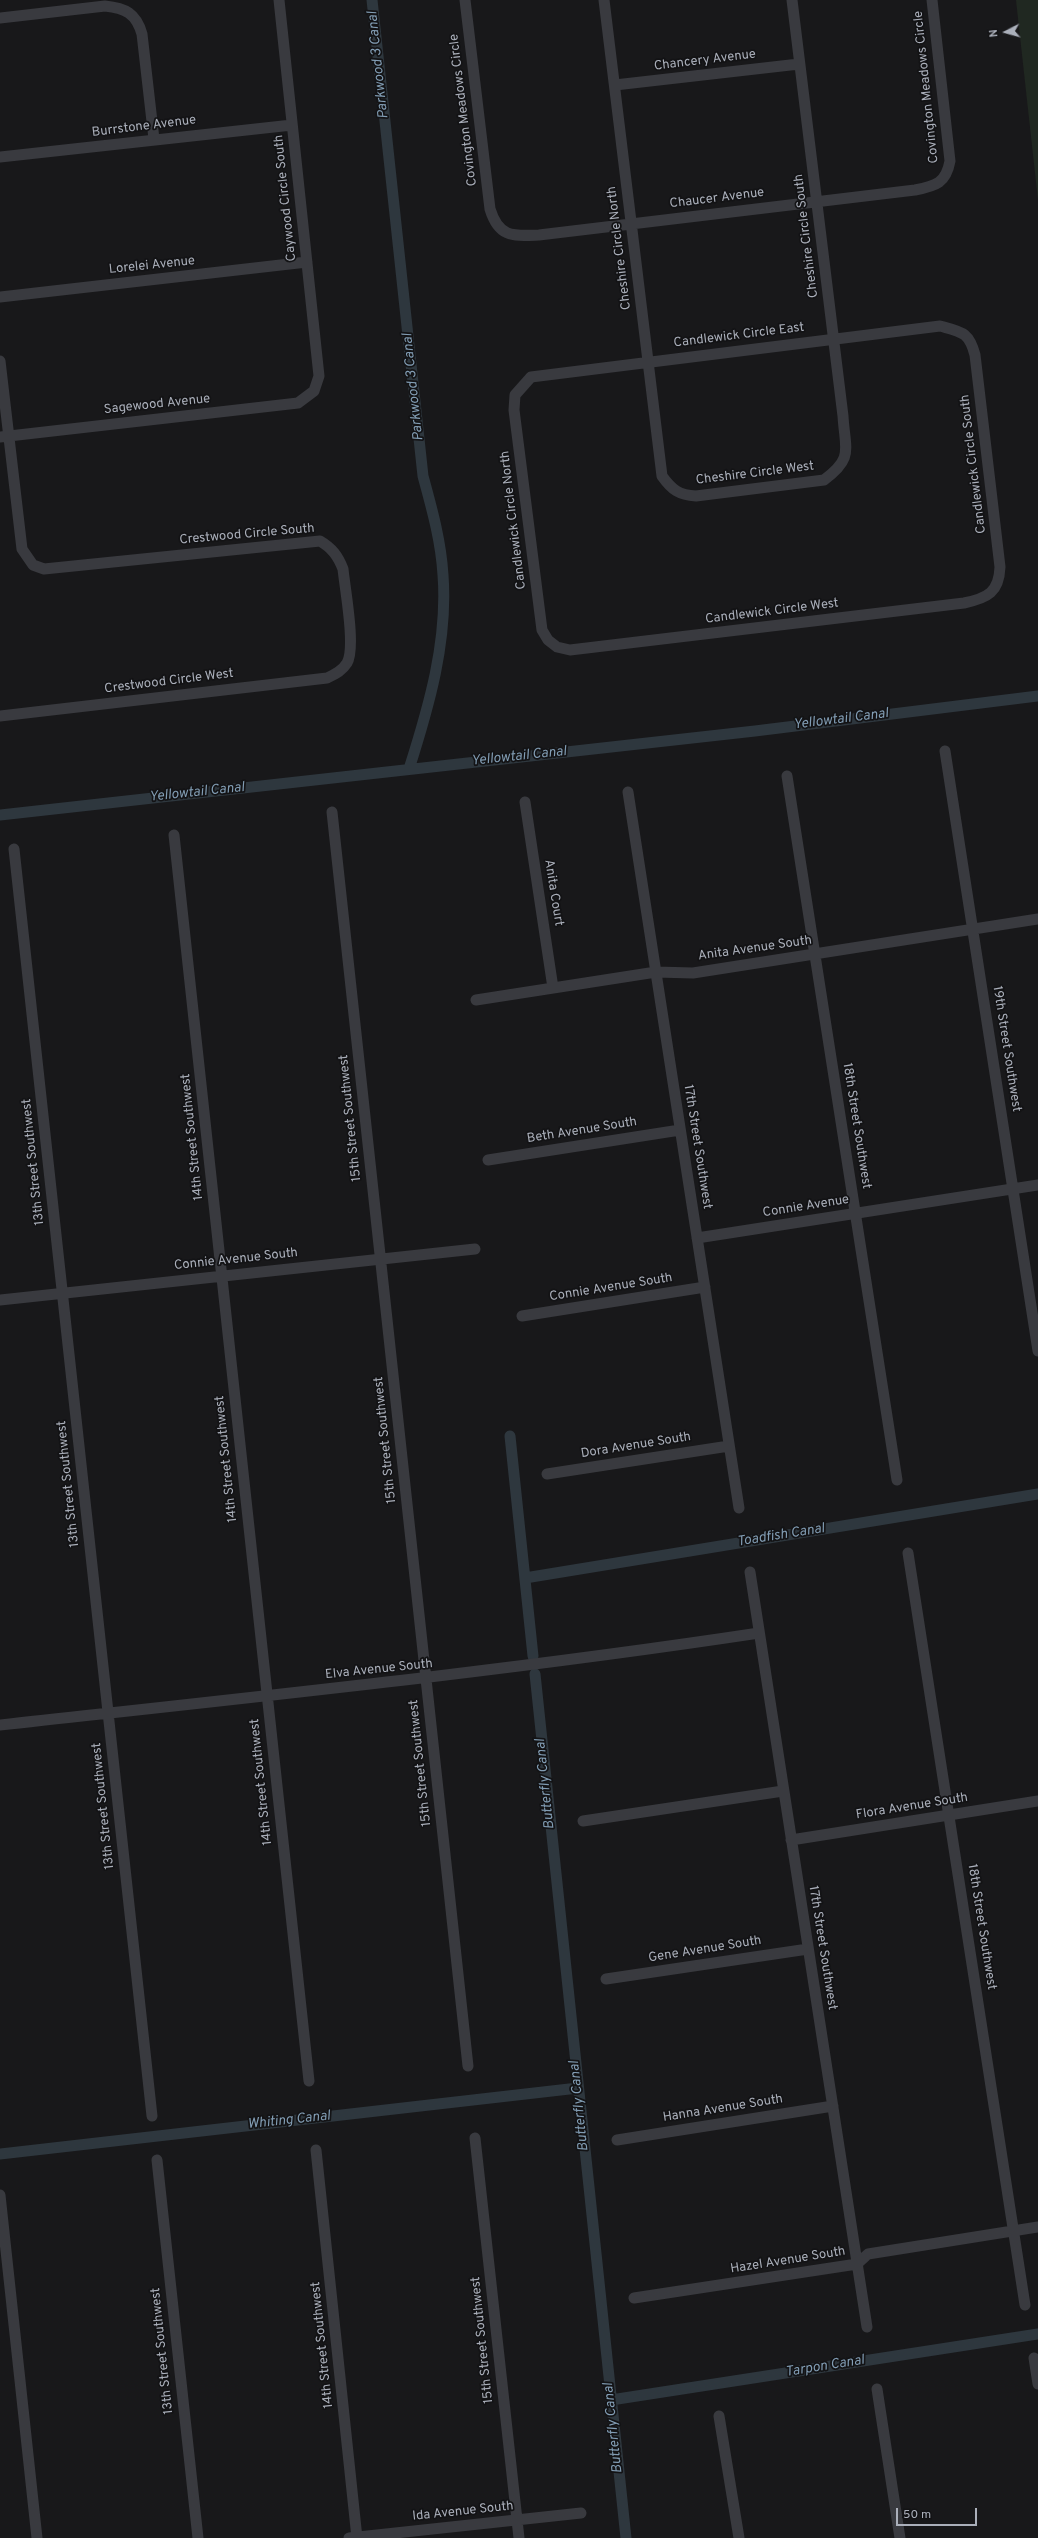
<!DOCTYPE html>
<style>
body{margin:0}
#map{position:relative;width:1038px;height:2538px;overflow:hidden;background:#18181a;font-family:Overpass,sans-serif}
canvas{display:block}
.north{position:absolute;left:986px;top:12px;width:40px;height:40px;-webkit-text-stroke:3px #131315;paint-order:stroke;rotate:264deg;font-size:11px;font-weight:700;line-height:16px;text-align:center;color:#aaafba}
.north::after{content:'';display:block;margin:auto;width:14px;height:18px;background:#aaafba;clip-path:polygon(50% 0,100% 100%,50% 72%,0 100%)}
.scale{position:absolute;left:896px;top:2508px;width:81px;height:18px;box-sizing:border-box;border:2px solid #aaafba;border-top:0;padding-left:5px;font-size:12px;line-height:14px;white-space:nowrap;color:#aaafba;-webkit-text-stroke:3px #131315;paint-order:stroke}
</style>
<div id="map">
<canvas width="1038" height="2538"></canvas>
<div class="north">N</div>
<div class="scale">50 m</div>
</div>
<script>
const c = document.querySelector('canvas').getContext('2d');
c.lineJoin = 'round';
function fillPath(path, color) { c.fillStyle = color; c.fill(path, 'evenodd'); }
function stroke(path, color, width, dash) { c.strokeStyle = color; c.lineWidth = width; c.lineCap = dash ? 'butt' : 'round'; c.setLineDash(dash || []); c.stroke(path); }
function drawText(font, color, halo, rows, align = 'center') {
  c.font = font + ' Overpass,sans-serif'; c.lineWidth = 3.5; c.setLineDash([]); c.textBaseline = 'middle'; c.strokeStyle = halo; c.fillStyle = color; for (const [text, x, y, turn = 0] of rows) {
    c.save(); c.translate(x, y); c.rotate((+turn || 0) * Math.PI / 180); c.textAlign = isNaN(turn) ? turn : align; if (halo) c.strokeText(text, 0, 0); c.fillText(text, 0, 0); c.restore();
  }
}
const green = new Path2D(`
 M1016 0H1038V200Z`);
const canal = new Path2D(`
 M372 0 423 476C432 509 441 541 443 575 448 641 429 706 409 769
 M0 815 755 731 1038 696
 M510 1436 533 1656
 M525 1578 1038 1494
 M535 1674 626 2538
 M0 2154 578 2088
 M611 2400 1038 2334`);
const minor = new Path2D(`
 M465 0 490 209C499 238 513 236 539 235L915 190C936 186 946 183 950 161L932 0
 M604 0 662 476C672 490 679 495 696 496L824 480C854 458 845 450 843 416L792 0
 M0 18 105 6C125 8 136 13 142 34L154 139
 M615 85 799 64
 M0 157 292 125
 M0 297 307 262
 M940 326C962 332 969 332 975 355L1000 567C999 592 988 598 964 603L570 650 557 647 548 640 542 630 514 410 515 395 531 377Z
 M0 361 22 549 33 565 44 569 320 541C332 548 338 556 343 569 345 589 356 648 347 663 342 671 335 674 327 678L0 716
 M0 437 298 403 314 391 319 376 279 0
 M945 751 1038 1351
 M787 776 897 1480
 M628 792 739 1508
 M525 802 553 988
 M332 812 468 2066
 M174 835 309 2081
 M14 849 152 2116
 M476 1000 656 972 693 973 1038 919
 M488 1160 680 1130
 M697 1238 1038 1185
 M0 1300 475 1249
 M522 1316 705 1287
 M547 1474 729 1446
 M908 1553 1025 2305
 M750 1572 867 2327
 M0 1725C254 1697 507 1671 759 1633
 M583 1821 783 1791
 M791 1840 1038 1801
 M606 1979 808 1949
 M475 2138 519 2538
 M617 2140 833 2106
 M316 2150 357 2538
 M157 2160 198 2538
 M0 2195 37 2538
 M634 2298 857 2264 868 2254 1038 2227
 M1034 2358 1038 2384
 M877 2389 900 2538
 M719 2416 739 2538
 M349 2538 581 2513`);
const streetNames = [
 ["Chancery Avenue",705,61,-7],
 ["Covington Meadows Circle",927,87,-96],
 ["Covington Meadows Circle",464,110,-97],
 ["Burrstone Avenue",144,127,-7],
 ["Caywood Circle South",286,198,-96],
 ["Chaucer Avenue",717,199,-7],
 ["Cheshire Circle South",807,236,-97],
 ["Cheshire Circle North",620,248,-97],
 ["Lorelei Avenue",152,266,-6],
 ["Candlewick Circle East",739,336,-7],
 ["Sagewood Avenue",157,405,-6],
 ["Candlewick Circle South",974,464,-97],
 ["Cheshire Circle West",755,474,-7],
 ["Candlewick Circle North",514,520,-97],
 ["Crestwood Circle South",247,535,-5],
 ["Candlewick Circle West",772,612,-7],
 ["Crestwood Circle West",169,682,-7],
 ["Anita Court",553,893,81],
 ["Anita Avenue South",755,949,-8],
 ["19th Street Southwest",1006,1049,81],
 ["15th Street Southwest",351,1118,-96],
 ["18th Street Southwest",856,1126,81],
 ["Beth Avenue South",582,1131,-9],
 ["14th Street Southwest",193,1137,-96],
 ["17th Street Southwest",697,1147,81],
 ["13th Street Southwest",34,1162,-96],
 ["Connie Avenue",806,1207,-9],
 ["Connie Avenue South",236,1260,-6],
 ["Connie Avenue South",611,1288,-9],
 ["15th Street Southwest",386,1440,-96],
 ["Dora Avenue South",636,1446,-9],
 ["14th Street Southwest",227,1459,-96],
 ["13th Street Southwest",69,1484,-96],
 ["Elva Avenue South",379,1670,-6],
 ["15th Street Southwest",421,1763,-96],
 ["14th Street Southwest",262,1782,-96],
 ["13th Street Southwest",104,1806,-96],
 ["Flora Avenue South",912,1807,-9],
 ["18th Street Southwest",981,1927,81],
 ["17th Street Southwest",822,1948,81],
 ["Gene Avenue South",705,1950,-9],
 ["Hanna Avenue South",723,2109,-9],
 ["Hazel Avenue South",788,2261,-9],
 ["15th Street Southwest",483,2340,-96],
 ["14th Street Southwest",323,2345,-96],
 ["13th Street Southwest",163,2351,-96],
 ["Ida Avenue South",463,2512,-6]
];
const waterNames = [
 ["Parkwood 3 Canal",379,65,-96],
 ["Parkwood 3 Canal",414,387,-96],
 ["Yellowtail Canal",841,720,-7],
 ["Yellowtail Canal",519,757,-6],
 ["Yellowtail Canal",197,793,-6],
 ["Toadfish Canal",781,1536,-9],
 ["Butterfly Canal",546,1784,-96],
 ["Butterfly Canal",580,2106,-96],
 ["Whiting Canal",289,2121,-6],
 ["Tarpon Canal",825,2367,-9],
 ["Butterfly Canal",614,2428,-96]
];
fillPath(green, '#202821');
stroke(canal, '#2e373e', 11);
stroke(minor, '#393a3f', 11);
drawText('13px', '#aaafba', '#131315', streetNames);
drawText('italic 14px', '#829db4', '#131315', waterNames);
</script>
